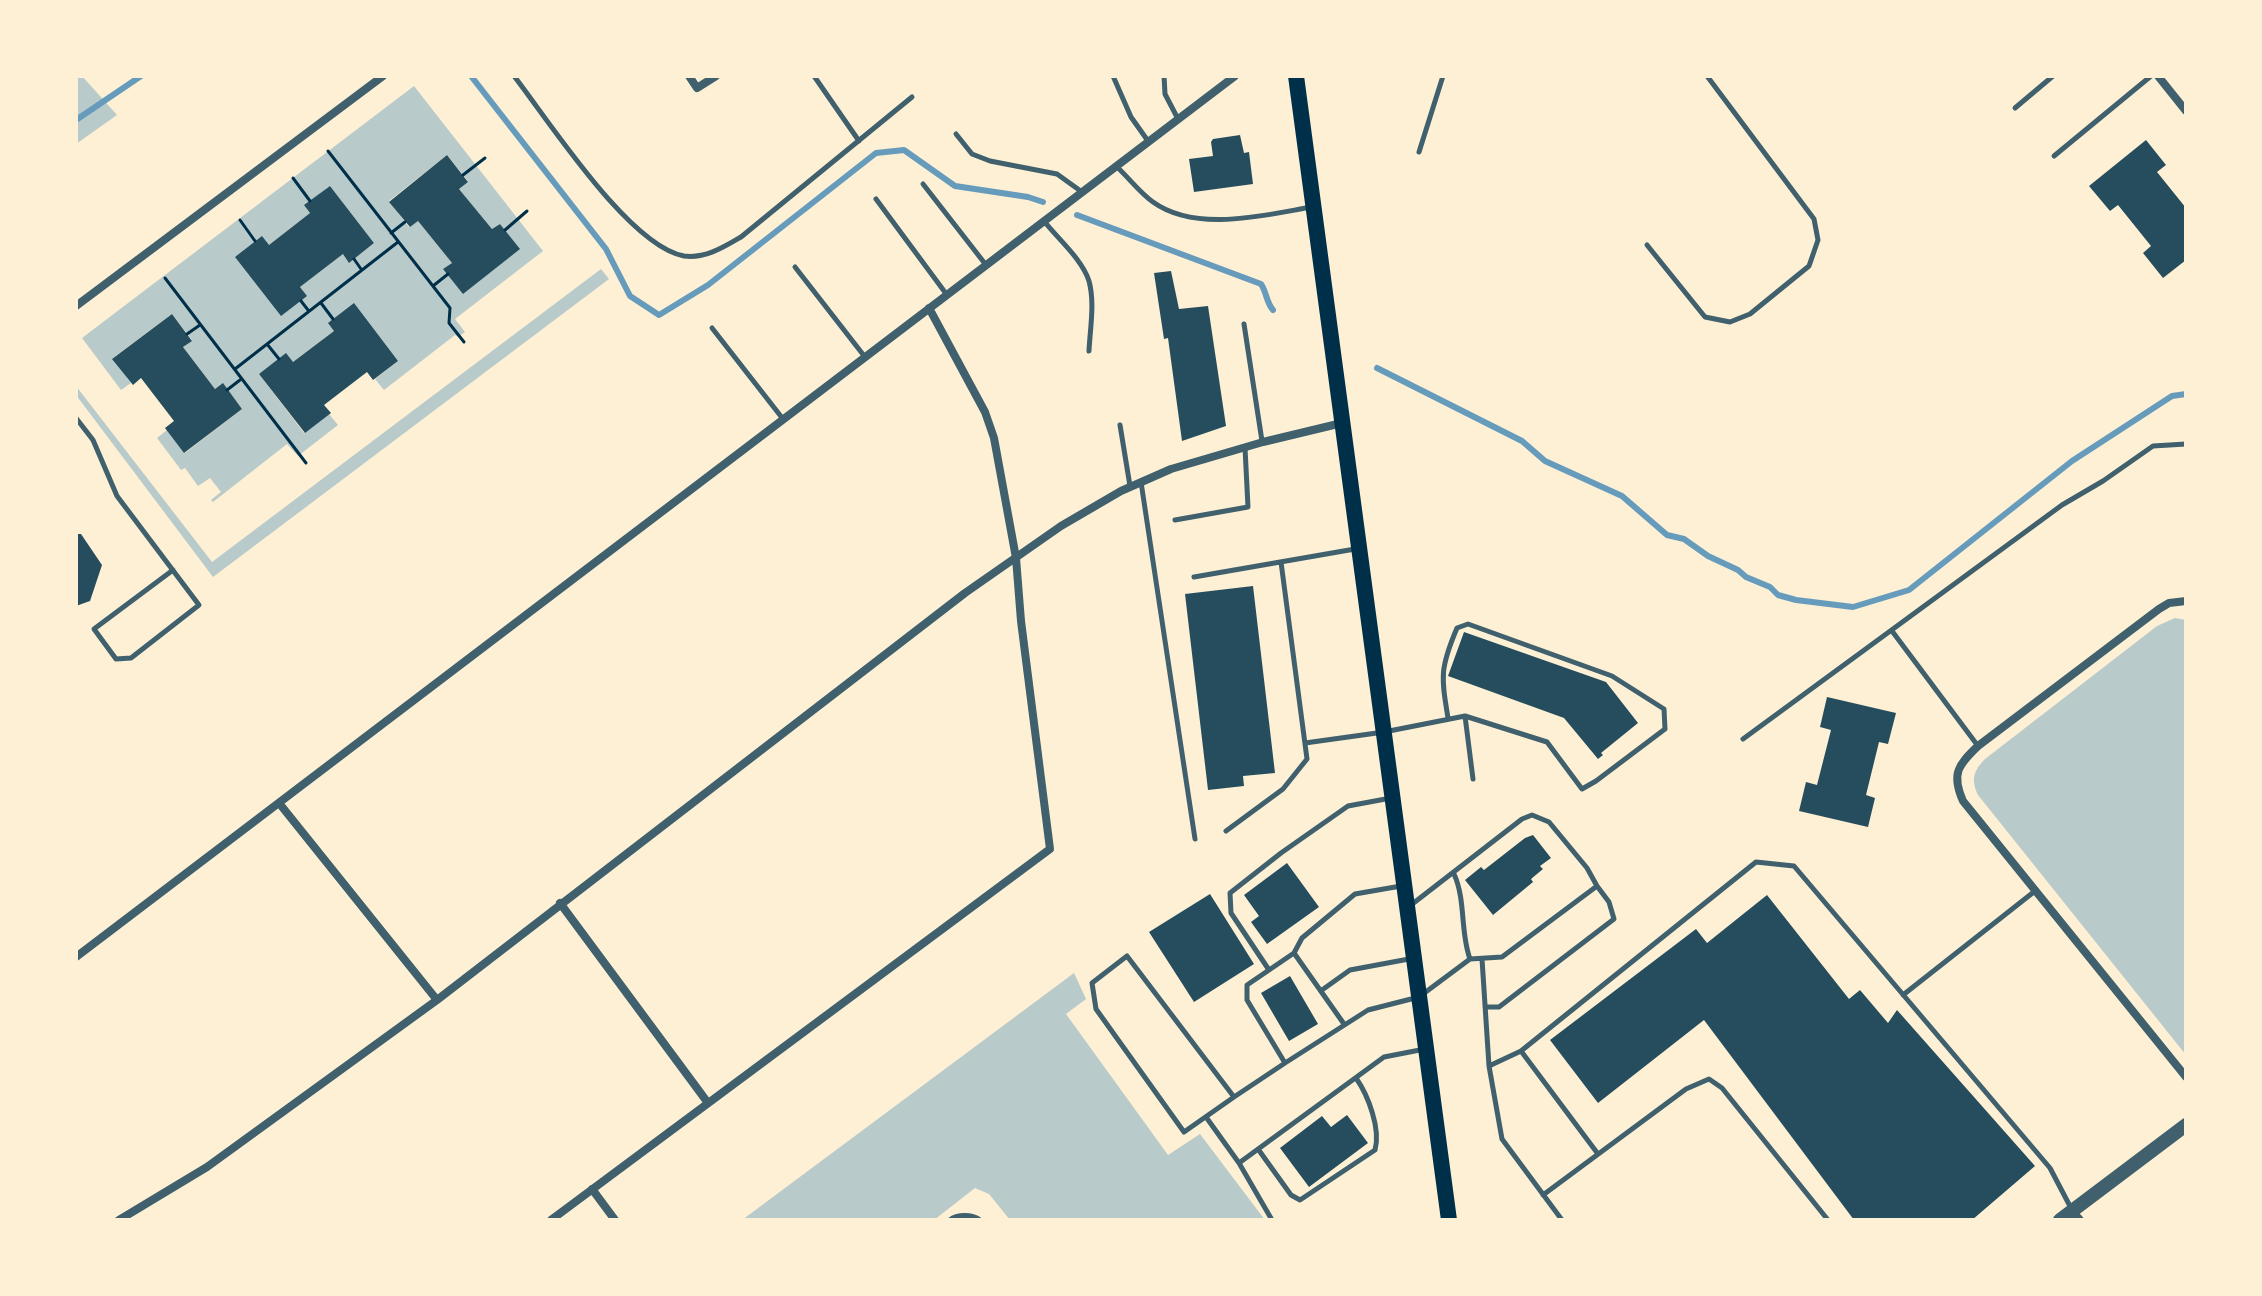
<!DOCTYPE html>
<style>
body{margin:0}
#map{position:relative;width:2262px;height:1296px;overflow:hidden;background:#fdf0d5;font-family:"Public Sans",sans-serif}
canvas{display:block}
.frame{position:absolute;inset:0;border:78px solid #fdf0d5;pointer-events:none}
</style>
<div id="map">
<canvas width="2262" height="1296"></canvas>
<div class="frame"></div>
</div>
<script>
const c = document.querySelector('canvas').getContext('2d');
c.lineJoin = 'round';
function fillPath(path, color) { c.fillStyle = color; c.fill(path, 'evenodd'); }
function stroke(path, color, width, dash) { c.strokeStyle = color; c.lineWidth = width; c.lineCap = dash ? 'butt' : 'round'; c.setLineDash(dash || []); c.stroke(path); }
const green = new Path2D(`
 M76 76H82L117 115 76 144Z
 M414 86 543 251 455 319 465 332 458 337 455 335 384 390 375 379 398 361 334 331 293 362 259 374 304 433 329 414 338 425 298 456 287 444 213 502 211 500 221 492 210 478 198 486 185 468 181 470 157 438 167 430 185 453 242 409 223 384 215 389 183 347 192 340 172 314 113 358 131 383 121 390 82 338ZM447 155 468 181 459 189 492 229 500 224 519 249 444 269 452 263 418 221 409 227 389 201ZM330 186 374 243 350 262 343 254 300 287 307 296 262 236 269 245 310 213 305 205Z
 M601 269 609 279 213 577 76 395V386L212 562Z
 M2175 618 2186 620V1055L1978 795C1971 780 1973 771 1985 759L2157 626Z
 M1074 973 1086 999 1066 1014 1168 1155 1200 1134 1265 1220H1010L989 1194 975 1188 934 1220H742Z`);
const stream = new Path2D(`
 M471 76 606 249 630 296 659 315 708 285 876 153 904 150 955 186 1028 197 1043 202
 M76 120 141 76
 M1077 215 1261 284C1267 293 1266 302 1273 310
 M1377 368 1522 441 1545 461 1622 496 1667 535 1684 539 1708 556 1738 570 1746 577 1770 587 1778 595 1796 600 1853 607 1909 590 2072 461 2172 396 2186 394`);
const building = new Path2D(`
 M1240 135 1244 153 1249 152 1253 184 1194 192 1189 159 1213 156 1211 142 1213 139Z
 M2146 140 2166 165 2157 172 2186 208V260L2163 278 2143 253 2151 246 2118 205 2110 211 2089 186Z
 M447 155 468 182 459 189 492 229 500 224 520 249 463 294 443 269 452 263 418 221 410 227 389 202Z
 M330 186 374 243 349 263 343 254 300 287 307 296 281 316 235 257 262 236 269 245 310 213 304 205Z
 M1171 271 1179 309 1208 306 1226 426 1182 441 1168 338 1164 339 1154 273Z
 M354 303 398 361 373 380 367 372 324 405 331 413 305 433 259 374 286 353 293 362 334 331 328 323Z
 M172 314 192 341 183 347 215 389 223 383 242 409 184 453 165 428 174 421 141 378 133 385 112 359Z
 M76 534H81L102 565 90 601 76 606Z
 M1253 586 1275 773 1243 776 1244 786 1208 790 1185 594Z
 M1464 632 1606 682 1638 723 1601 753 1603 755 1598 759 1564 718 1448 676Z
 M1827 697 1896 713 1888 744 1879 742 1866 795 1875 798 1868 827 1799 811 1806 782 1817 785 1831 730 1820 727Z
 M1533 835 1551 858 1540 866 1543 869 1531 879 1533 882 1493 915 1465 880 1481 867 1484 870 1525 838Z
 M1287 863 1319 907 1267 944 1251 922 1259 916 1244 895Z
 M1210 894 1254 964 1194 1002 1149 932Z
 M1767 895 1849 999 1860 990 1888 1023 1897 1010 2035 1166 1972 1220H1854L1704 1020 1598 1103 1550 1040 1696 929 1707 943Z
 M1290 976 1318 1024 1289 1041 1261 993Z
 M1347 1115 1368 1143 1309 1187 1280 1148 1322 1116 1331 1127Z`);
const path = new Path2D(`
 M328 151 450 308 449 323 464 342
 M463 175 485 158
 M293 178 310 201
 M240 220 255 241
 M505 230 527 211
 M391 233 405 222
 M354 259 361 269
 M165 278 306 463
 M433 286 448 274
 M301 301 308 310
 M321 303 333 319
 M187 334 200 325
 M267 344 279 359
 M235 369 398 242
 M227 390 240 380`);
const service = new Path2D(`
 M514 76C549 121 629 246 684 256 705 259 724 247 741 237L912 97
 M814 76 859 141
 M1113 76 1131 117 1148 141
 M1164 76 1165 94 1178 119
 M2015 108 2053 76
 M956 134 972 154 990 161 1057 174 1082 192
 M1419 152 1443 76
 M2054 156 2151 76
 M1117 167C1129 178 1140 193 1153 202 1196 233 1264 215 1312 207
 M923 184 986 265
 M876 199 947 295
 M1044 221C1058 239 1082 259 1089 281 1095 303 1090 329 1089 351
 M1647 245 1705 317 1730 322 1750 314 1809 266 1818 240 1814 219 1707 76
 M795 267 865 357
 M1244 324 1262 441
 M712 328 783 419
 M76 418 93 440 117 496 199 605 131 658 116 659 94 629 173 570
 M1120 425 1130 486
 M1141 482 1195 839
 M1175 520 1248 507 1245 448
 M1194 577 1355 549
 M1892 631 1978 746
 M1465 716 1473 779
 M1743 739 2062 505 2103 481 2153 446 2186 444
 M1305 743 1384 732 1465 716 1547 742 1582 789 1596 781 1665 729 1664 709 1612 676 1468 624 1457 628C1440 668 1441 676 1448 718
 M1226 831 1283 789 1307 759 1281 562
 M1454 874C1466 900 1460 932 1470 959
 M1401 886 1355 894 1302 938 1294 953 1247 985V1000L1285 1063 1368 1010 1419 997 1470 959 1502 957 1597 886 1587 868 1549 822 1532 815 1522 819 1411 905
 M1294 953 1344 1024
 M1127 956 1234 1097 1184 1132 1096 1009 1092 983Z
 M1482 959 1489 1066 1521 1051 1598 1154
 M1269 970 1231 913 1230 893 1281 853 1348 806 1391 798
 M1322 990 1350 970 1409 959
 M1903 995 2035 891
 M1485 1007H1499L1614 919 1609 902 1597 886
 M1521 1051 1756 862 1794 866 2050 1168 2072 1210
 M1489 1066 1502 1139 1562 1220
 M1234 1097 1285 1063
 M1206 1117 1239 1163
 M1258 1149 1291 1195 1300 1200 1375 1150C1381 1129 1368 1095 1356 1078
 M1543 1195 1686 1089 1709 1079 1722 1088 1828 1220
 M950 1220C957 1214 972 1214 980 1220
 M1272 1220 1239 1163 1384 1057 1425 1049`);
const minor = new Path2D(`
 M689 76 697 88 716 76
 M2158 76 2186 111
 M76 306 383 76
 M2186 601 2169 603 2159 609 1978 746C1958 765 1951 774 1963 801L2186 1077
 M279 803 437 1000
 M560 903 708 1103
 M76 957 1235 76
 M592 1189 615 1220
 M2072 1211 2080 1220
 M119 1220 207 1167 437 1000 965 593 1061 526 1121 491 1171 469 1263 442 1342 423
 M551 1220 1050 849 1021 621 1016 558 994 438 985 412 929 308`);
const tertiary = new Path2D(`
 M2060 1220 2186 1125`);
const primary = new Path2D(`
 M1296 76 1449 1220`);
fillPath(green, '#b9caca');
stroke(stream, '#669bbc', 6);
fillPath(building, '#264d5e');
stroke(path, '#003049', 3);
stroke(service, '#3f606c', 5);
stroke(minor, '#3f606c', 8);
stroke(tertiary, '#3f606c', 14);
stroke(primary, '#003049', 16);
</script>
